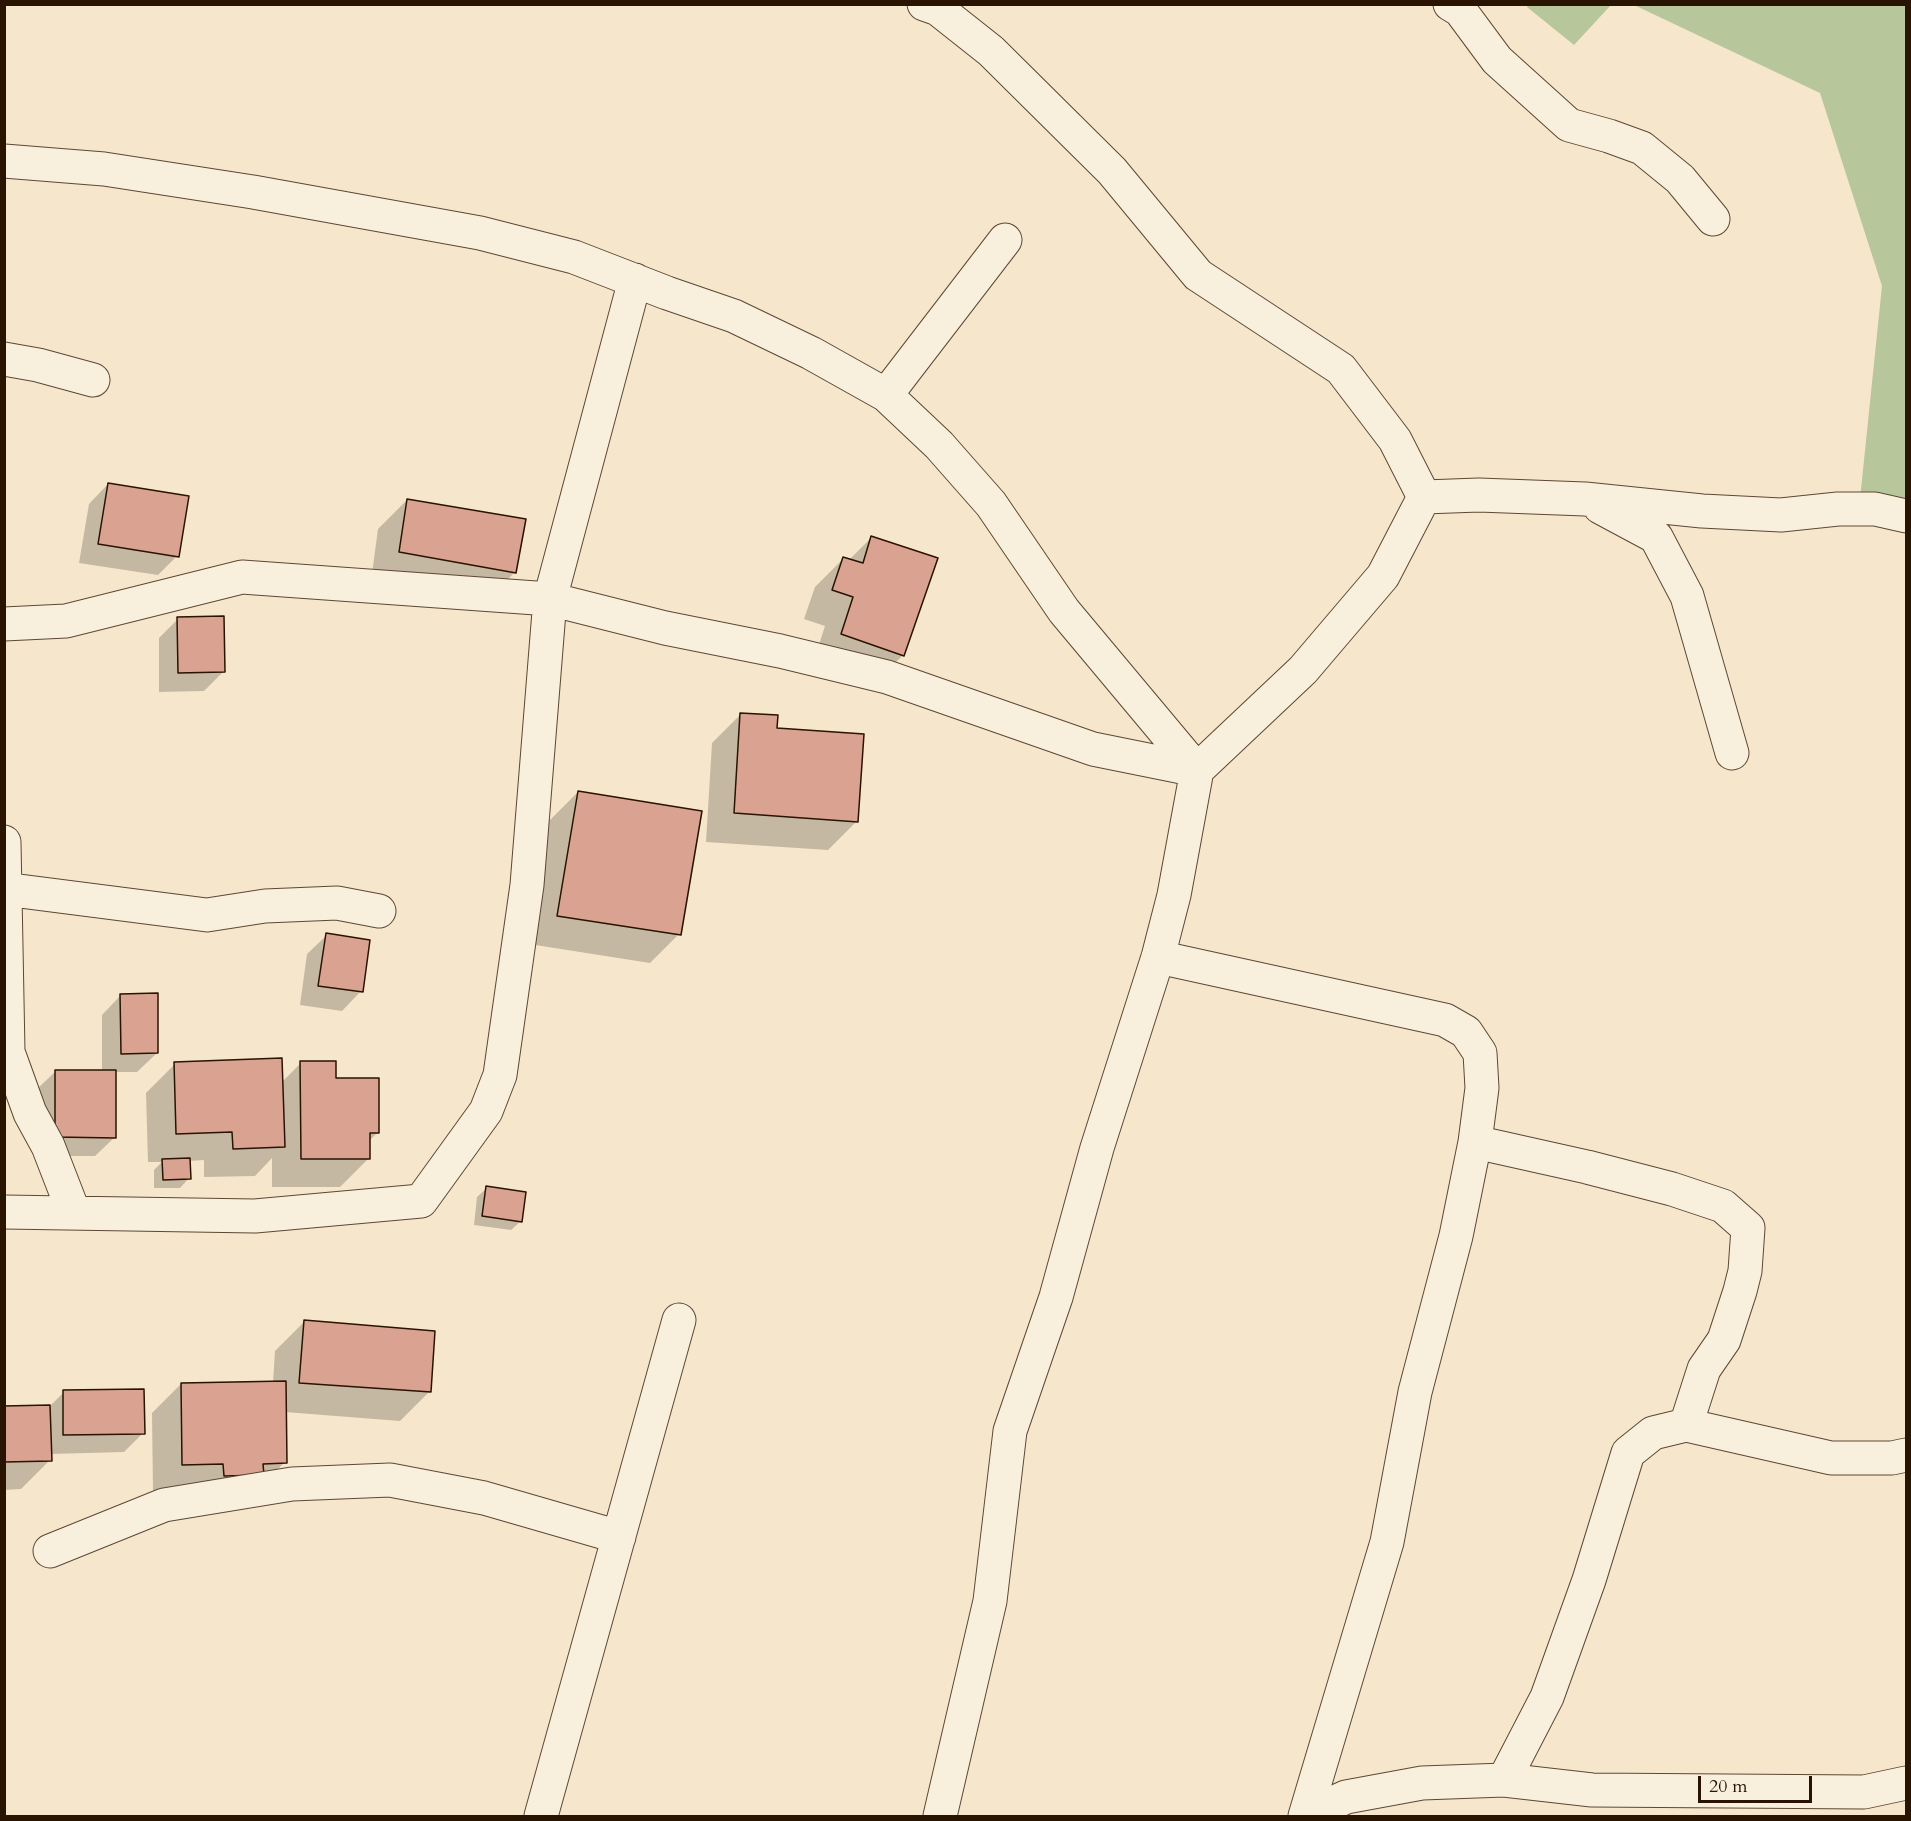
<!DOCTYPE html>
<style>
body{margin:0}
#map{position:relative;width:1911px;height:1821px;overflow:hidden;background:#f6e6cb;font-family:Cardo,serif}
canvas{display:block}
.frame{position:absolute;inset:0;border:6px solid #291301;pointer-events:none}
.scale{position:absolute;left:1698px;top:1776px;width:114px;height:27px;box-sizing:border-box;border:3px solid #291301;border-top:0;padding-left:8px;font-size:18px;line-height:21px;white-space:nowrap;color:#291301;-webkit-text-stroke:4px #f9efdd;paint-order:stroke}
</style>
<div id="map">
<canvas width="1911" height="1821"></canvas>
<div class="frame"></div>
<div class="scale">20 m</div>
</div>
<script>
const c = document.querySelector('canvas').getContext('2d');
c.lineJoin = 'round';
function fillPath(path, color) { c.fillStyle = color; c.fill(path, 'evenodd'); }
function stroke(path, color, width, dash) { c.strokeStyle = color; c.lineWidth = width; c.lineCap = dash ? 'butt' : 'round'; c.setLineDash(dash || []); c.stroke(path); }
const green = new Path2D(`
 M1528 5V4L1611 5 1574 45 1527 7Z
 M1634 5H1906V500L1860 499 1882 286 1820 93Z`);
const shadow = new Path2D(`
 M108 484 177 556 158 575 79 563 89 504Z
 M407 500 515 572 486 601 371 581 378 529Z
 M872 537 903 655 874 684 813 663 825 626 804 619 815 587 844 558 849 560Z
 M178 619 224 671 204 691 159 692V638Z
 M741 714 776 729 857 821 828 850 706 842 712 743Z
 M578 792 679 934 650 963 529 944 549 821Z
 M327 935 361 991 342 1011 300 1005 307 954Z
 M121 995 157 1053 137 1072H115V1137L95 1156H36V1090L56 1071H102V1015Z
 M301 1063 335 1079 377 1133 369 1141V1158L340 1187H272V1158L255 1176 204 1177V1160L189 1161V1178L180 1188H154V1170L162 1162H148L146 1093 175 1064 281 1083Z
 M487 1188 521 1221 511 1230 474 1225 477 1197Z
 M304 1322 429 1392 400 1421 285 1412V1462L256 1491 153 1493 152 1413 181 1384 273 1383 275 1351Z
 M64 1392 143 1433 124 1452 50 1454V1460L21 1489 4 1490V1407H49Z`);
const building = new Path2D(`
 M108 483 189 496 179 557 98 544Z
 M407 499 526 519 516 573 399 552Z
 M871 536 938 558 904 656 841 634 853 597 832 590 843 557 863 563Z
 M224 616 225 672 178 673 177 617Z
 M740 713 778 715 777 728 864 734 858 822 734 813Z
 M578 791 702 811 681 935 557 916Z
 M326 933 370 940 363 992 318 986Z
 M158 993V1053L121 1054 120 994Z
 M282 1058 285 1147 233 1149 232 1132 176 1134 174 1062Z
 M300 1061H336V1078H379V1133H370V1159H301Z
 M55 1070H116V1138L55 1137Z
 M190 1158 191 1179 163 1180 162 1159Z
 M486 1186 526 1192 522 1222 482 1216Z
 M304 1320 435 1331 431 1392 299 1383Z
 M286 1381 287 1463 263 1464 264 1475 224 1476 223 1464 182 1465 181 1383Z
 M144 1389 145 1434 63 1435V1390Z
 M50 1405 52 1461 4 1462V1406Z`);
const minor = new Path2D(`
 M924 4 938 9 991 51 1112 171 1198 275 1341 369 1395 440 1424 497 1383 576 1303 670 1197 770 1174 895 1158 957 1097 1148 1056 1297 1010 1431 990 1601 940 1816
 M1450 4 1460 10 1497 60 1569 125 1609 136 1642 148 1680 179 1713 219
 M4 161 104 169 253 192 480 233 574 257 667 293 734 316 811 353 886 395 939 445 991 504 1064 611 1197 770 1093 749 887 677 780 651 665 628 550 599 242 577 66 621 4 624
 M4 359 38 365 93 380
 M886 395 1005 240
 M1424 497 1479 495 1585 499 1702 511 1781 515 1838 509H1875L1906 516
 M1600 507 1656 537 1687 596 1732 753
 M4 842 8 1052 30 1113 48 1146 74 1213
 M4 889 207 915 265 906 337 903 379 911
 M1158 957 1445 1020 1466 1032 1480 1053 1482 1088 1475 1142 1456 1236 1415 1392 1387 1542 1305 1816
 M1475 1142 1587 1167 1672 1189 1723 1206 1748 1228 1745 1271 1740 1291 1724 1340 1704 1369 1686 1425
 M4 1212 255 1216 421 1201 486 1111 500 1075 527 885 550 599 635 280
 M50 1551 164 1505 292 1484 390 1480 484 1498 619 1537
 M1504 1780 1547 1697 1589 1580 1628 1453 1653 1433 1686 1425 1831 1458H1892L1906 1455
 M541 1816 679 1320
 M1305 1816 1346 1797 1422 1783 1504 1780 1592 1790 1864 1792 1906 1783`);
fillPath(green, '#b7c69b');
fillPath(shadow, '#0003');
fillPath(building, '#daa291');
stroke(building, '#291301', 1.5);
stroke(minor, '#5c4834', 35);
stroke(minor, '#f9efdd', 33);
</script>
